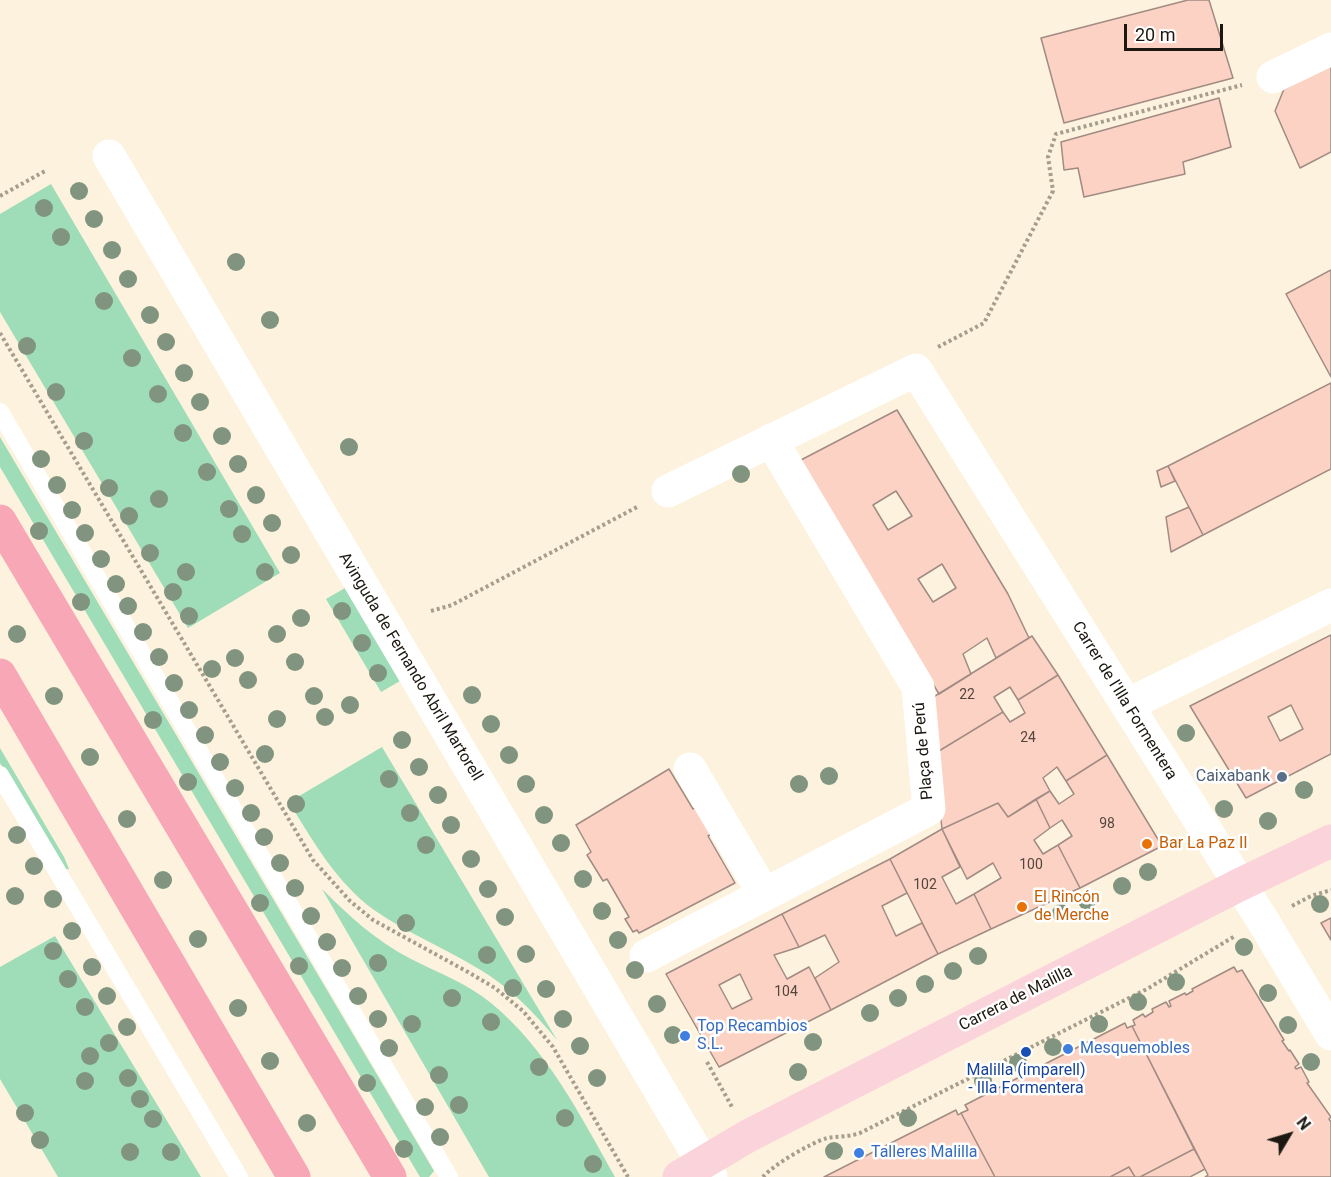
<!DOCTYPE html>
<meta charset="utf-8">
<style>
body{margin:0}
#map{position:relative;width:1331px;height:1177px;overflow:hidden;background:#fdf2dd;font-family:Roboto,sans-serif}
canvas{display:block}
.north{position:absolute;left:1259px;top:1105px;width:60px;height:60px;-webkit-text-stroke:4px #fff;paint-order:stroke;rotate:52deg;font-size:16px;font-weight:700;line-height:24px;text-align:center;color:#1c1811}
.north::after{content:'';display:block;margin:auto;width:21px;height:27px;background:#1c1811;clip-path:polygon(50% 0,100% 100%,50% 72%,0 100%)}
.scale{position:absolute;left:1124px;top:24px;width:99px;height:27px;box-sizing:border-box;border:3px solid #1c1811;border-top:0;padding-left:8px;font-size:18px;line-height:21px;white-space:nowrap;color:#1c1811;-webkit-text-stroke:4px #fff;paint-order:stroke}
</style>
<div id="map">
<canvas width="1331" height="1177"></canvas>
<div class="north">N</div>
<div class="scale">20 m</div>
</div>
<script>
const c = document.querySelector('canvas').getContext('2d');
c.lineJoin = 'round';
function fillPath(path, color) { c.fillStyle = color; c.fill(path, 'evenodd'); }
function stroke(path, color, width, dash) { c.strokeStyle = color; c.lineWidth = width; c.lineCap = dash ? 'butt' : 'round'; c.setLineDash(dash || []); c.stroke(path); }
function drawText(font, color, halo, rows, align = 'center') {
  c.font = font + ' Roboto,sans-serif'; c.lineWidth = 5; c.setLineDash([]); c.textBaseline = 'middle'; c.strokeStyle = halo; c.fillStyle = color; for (const [text, x, y, turn = 0] of rows) {
    c.save(); c.translate(x, y); c.rotate((+turn || 0) * Math.PI / 180); c.textAlign = isNaN(turn) ? turn : align; if (halo) c.strokeText(text, 0, 0); c.fillText(text, 0, 0); c.restore();
  }
}
const green = new Path2D(`
 M51 184 280 573 188 628 0 312V214Z
 M0 437 434 1171 429 1177H420L0 467Z
 M345 588 400 681 381 692 326 599Z
 M382 747 557 1040C534 1012 509 987 479 969 445 948 407 933 374 910 337 883 312 840 289 802Z
 M0 748 64 857 69 869 64 870 61 866 0 763Z
 M322 889C349 916 376 941 411 959 438 973 467 983 491 1003 547 1049 580 1115 615 1177H489Z
 M55 936 201 1177H58L0 1079V967Z`);
const building = new Path2D(`
 M1188 0H1209L1233 78 1064 123 1041 38Z
 M1331 65V152L1300 168 1275 111 1284 89Z
 M1219 98 1231 147 1183 162 1185 174 1084 197 1078 168 1064 170 1061 142Z
 M1331 270V377L1286 294Z
 M1331 383V469L1203 535 1168 466Z
 M897 410 1008 594 1029 638 996 658 987 638 963 654 971 674 939 694 799 461ZM896 491 912 516 888 530 873 505ZM942 564 956 588 933 602 918 579Z
 M1168 466 1175 481 1161 487 1157 471Z
 M1189 507 1203 535 1171 552 1166 517Z
 M1331 635V754L1246 798 1190 706ZM1291 705 1303 729 1280 741 1268 717Z
 M1032 636 1058 675 1018 700 1010 687 994 697 1003 712 934 754 927 701Z
 M1058 675 1107 755 1066 781 1057 767 1043 778 1050 791 1008 817 998 803 942 829 934 754 1003 712 1010 722 1025 713 1018 700Z
 M1107 755 1162 846 1080 888 1058 845 1072 836 1062 820 1050 828 1036 799 1050 791 1059 804 1074 794 1066 781Z
 M669 769 693 809 696 807 713 833 708 836 735 883 639 933 637 930 633 932 625 919 629 917 607 879 603 881 587 855 591 852 576 825Z
 M1036 799 1050 828 1034 840 1043 854 1058 845 1080 888 991 929 974 894 1001 878 993 863 967 879 942 829 998 803 1008 817Z
 M942 829 960 867 942 877 956 904 974 894 991 929 938 954 890 859Z
 M890 859 907 893 882 906 896 936 922 923 938 954 831 1010 815 978 839 962 825 935 799 947 782 914Z
 M782 914 799 947 774 955 787 979 809 967 831 1010 719 1067 666 974ZM740 974 752 999 732 1009 719 985Z
 M1331 918V940L1321 923Z
 M1234 967 1237 972 1242 970 1284 1040 1282 1041 1289 1051 1290 1050 1299 1064 1295 1067 1296 1069 1301 1067 1309 1082 1307 1083 1331 1117 1329 1119 1331 1122V1177H1205L1208 1175 1132 1026 1135 1025 1133 1020 1143 1014 1145 1017 1153 1012 1152 1009 1166 1002 1169 1007 1171 1006 1169 1001 1185 993 1186 995 1193 991 1192 989Z
 M1125 1023 1127 1028 1132 1026 1194 1149 1140 1177H1135L1129 1167 1110 1177H995L961 1113 968 1110 965 1105Z
 M956 1110 958 1115 961 1113 995 1177H824Z
 M1194 1149 1205 1169 1190 1177H1140Z
 M1129 1167 1135 1177H1110Z`);
const path = new Path2D(`
 M0 196 45 171
 M0 333 313 860 350 901 373 920 468 972 495 988 523 1011 553 1047 628 1177
 M938 347 984 323 1053 191 1048 157 1056 134 1242 85
 M431 611 452 605 639 506
 M1292 906 1311 896 1331 890
 M707 1062 732 1107
 M763 1177C774 1164 811 1143 827 1138 838 1136 849 1137 860 1133L1147 989 1235 936`);
const lane = new Path2D(`
 M0 412 449 1177
 M0 775 239 1177`);
const street = new Path2D(`
 M1273 77 1331 49
 M109 156 711 1177
 M668 491 916 370 1263 921 1331 1034
 M1127 705 1331 605
 M690 769 764 894
 M646 956 929 809 918 687 771 440`);
const secondary = new Path2D(`
 M679 1177 748 1136 1239 885 1331 841`);
const primary = new Path2D(`
 M0 521 390 1177
 M0 675 294 1177`);
const trees = [
 [79,191],
 [44,208],
 [94,219],
 [61,237],
 [112,250],
 [236,262],
 [128,279],
 [104,301],
 [150,315],
 [270,320],
 [166,342],
 [27,346],
 [132,358],
 [184,373],
 [56,392],
 [158,394],
 [200,402],
 [183,433],
 [222,436],
 [84,441],
 [349,447],
 [41,459],
 [238,464],
 [207,472],
 [741,474],
 [57,485],
 [109,488],
 [256,495],
 [159,499],
 [229,509],
 [72,510],
 [129,516],
 [272,523],
 [39,531],
 [85,533],
 [242,534],
 [150,553],
 [291,555],
 [101,559],
 [186,572],
 [265,572],
 [116,584],
 [173,592],
 [81,602],
 [128,606],
 [342,611],
 [189,616],
 [301,618],
 [143,632],
 [17,634],
 [277,634],
 [362,643],
 [159,657],
 [235,658],
 [295,662],
 [212,669],
 [378,673],
 [248,680],
 [174,683],
 [472,695],
 [54,696],
 [314,696],
 [350,705],
 [189,710],
 [325,717],
 [277,719],
 [153,720],
 [491,724],
 [1186,733],
 [205,735],
 [402,740],
 [265,754],
 [509,755],
 [90,757],
 [220,762],
 [419,767],
 [829,776],
 [389,779],
 [188,782],
 [526,784],
 [799,784],
 [235,788],
 [1304,790],
 [438,795],
 [296,804],
 [1224,809],
 [251,813],
 [410,813],
 [544,815],
 [127,819],
 [1268,821],
 [451,825],
 [17,835],
 [264,837],
 [561,843],
 [426,845],
 [471,859],
 [280,863],
 [34,866],
 [1148,872],
 [583,879],
 [163,880],
 [1122,886],
 [295,888],
 [488,889],
 [15,896],
 [53,899],
 [1087,901],
 [260,903],
 [1320,904],
 [602,911],
 [1061,913],
 [311,916],
 [505,917],
 [406,923],
 [72,931],
 [198,939],
 [618,940],
 [327,942],
 [1244,947],
 [53,951],
 [526,954],
 [487,955],
 [978,956],
 [378,963],
 [299,966],
 [92,967],
 [342,968],
 [635,970],
 [953,971],
 [68,979],
 [1176,982],
 [925,984],
 [513,988],
 [546,989],
 [1268,993],
 [107,996],
 [358,996],
 [452,998],
 [898,998],
 [1138,1002],
 [657,1004],
 [85,1007],
 [238,1008],
 [870,1013],
 [378,1019],
 [563,1019],
 [491,1022],
 [412,1024],
 [1099,1024],
 [1288,1025],
 [127,1027],
 [673,1035],
 [813,1042],
 [109,1043],
 [580,1046],
 [1053,1047],
 [389,1048],
 [90,1056],
 [270,1061],
 [1311,1062],
 [1018,1063],
 [539,1067],
 [798,1072],
 [439,1075],
 [128,1078],
 [597,1078],
 [85,1081],
 [983,1081],
 [367,1083],
 [140,1099],
 [459,1105],
 [425,1107],
 [25,1113],
 [565,1118],
 [908,1118],
 [153,1119],
 [307,1123],
 [440,1137],
 [40,1140],
 [404,1149],
 [834,1151],
 [130,1152],
 [171,1152],
 [593,1164]
];
const markers = [
 [1282,777,6,"#5c6f8a"],
 [1147,844,6,"#e8710a"],
 [1022,907,6,"#e8710a"],
 [685,1036,6,"#3f7fe0"],
 [1068,1049,6,"#3f7fe0"],
 [1026,1052,6,"#1a4fb4"],
 [859,1153,6,"#3f7fe0"]
];
const numberNames = [
 ["22",967,695],
 ["24",1028,738],
 ["98",1107,824],
 ["100",1031,865],
 ["102",925,885],
 ["104",786,992]
];
const streetNames = [
 ["Avinguda de Fernando Abril Martorell",410,667,59],
 ["Carrer de l'Illa Formentera",1124,701,58],
 ["Plaça de Perú",924,751,-95],
 ["Carrera de Malilla",1016,999,-27]
];
const serviceNames = [
 ["Caixabank",1270,777]
];
const foodNames = [
 ["Bar La Paz II",1159,844],
 ["El Rincón",1034,898],
 ["de Merche",1034,916]
];
const shopNames = [
 ["Top Recambios",697,1027],
 ["S.L.",697,1045],
 ["Mesquemobles",1080,1049],
 ["Talleres Malilla",871,1153]
];
const transitNames = [
 ["Malilla (imparell)",1026,1071],
 ["- Illa Formentera",1026,1089]
];
fillPath(green, '#9fdcb8');
fillPath(building, '#fbd2c3');
stroke(building, '#a18b83', 1.5);
stroke(path, '#a59d8d', 4, [3, 3]);
stroke(lane, '#fff', 18);
stroke(street, '#fff', 33);
stroke(secondary, '#fbd3db', 33);
stroke(primary, '#f8a7b6', 33);
c.fillStyle = '#81947f';
for (const [x, y] of trees) { c.beginPath(); c.arc(x, y, 9, 0, 2 * Math.PI); c.fill(); }
for (const [x, y, r, color] of markers) { const dot = new Path2D(); dot.arc(x, y, r, 0, 2 * Math.PI); c.fillStyle = color; c.fill(dot); stroke(dot, '#fff', 2); }
drawText('14px', '#54463e', null, numberNames);
drawText('16px', '#1c1811', '#fff', streetNames);
drawText('16px', '#4e5e75', '#fff', serviceNames, 'right');
drawText('16px', '#c56008', '#fff', foodNames, 'left');
drawText('16px', '#366cbe', '#fff', shopNames, 'left');
drawText('16px', '#164399', '#fff', transitNames);
</script>
